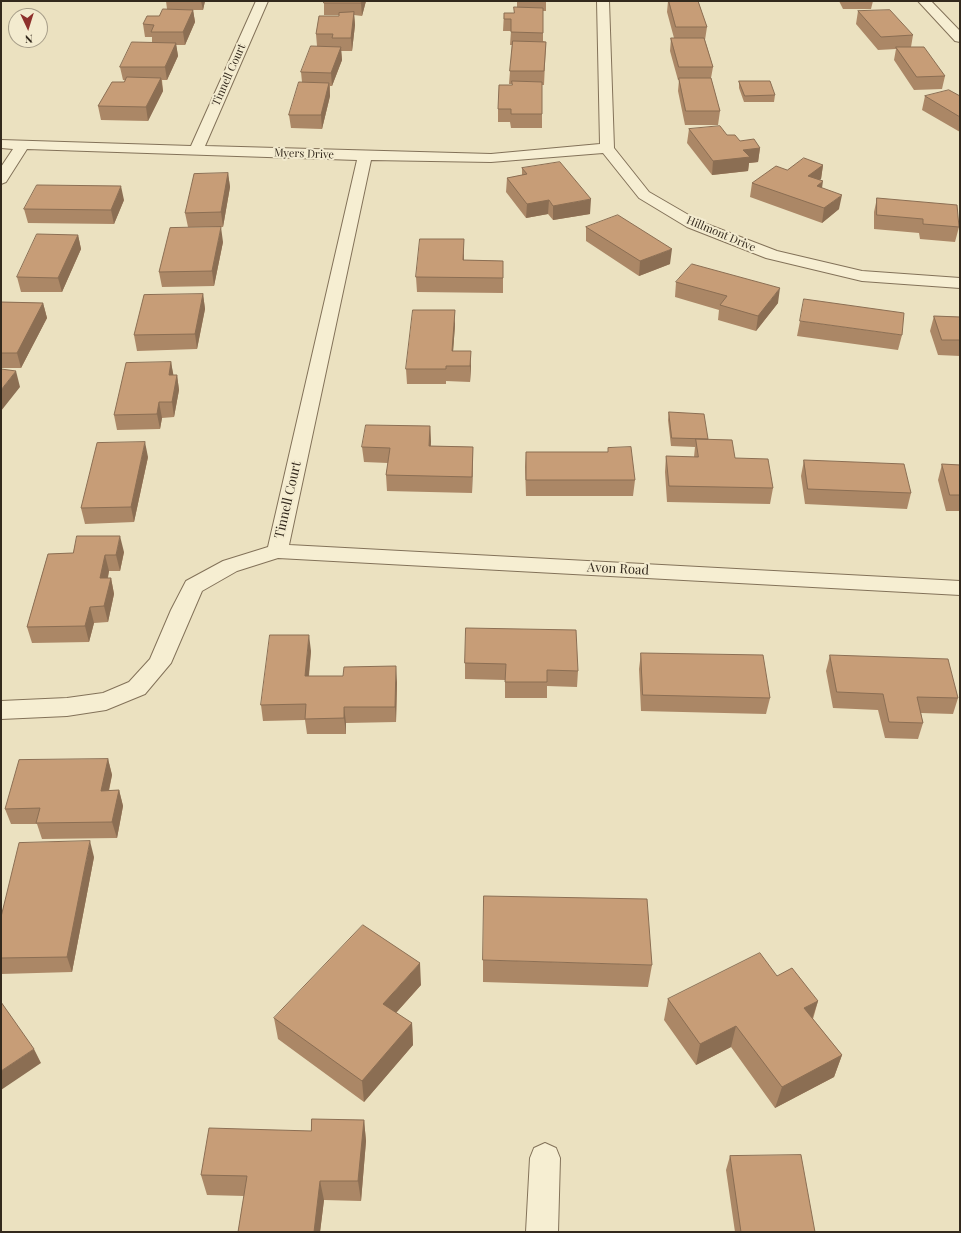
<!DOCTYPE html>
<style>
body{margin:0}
#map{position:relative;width:961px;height:1233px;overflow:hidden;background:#ebe1c0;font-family:"Playfair Display",serif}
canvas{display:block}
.frame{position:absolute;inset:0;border:2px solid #33291d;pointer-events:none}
.north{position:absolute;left:8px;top:8px;width:40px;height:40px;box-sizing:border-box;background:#f3ebcf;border:1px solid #a69d88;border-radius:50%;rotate:176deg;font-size:11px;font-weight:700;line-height:16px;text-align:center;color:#33291d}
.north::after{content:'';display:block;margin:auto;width:14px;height:18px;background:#8e312c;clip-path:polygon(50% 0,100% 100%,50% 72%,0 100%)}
</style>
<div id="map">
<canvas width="961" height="1233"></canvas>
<div class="frame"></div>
<div class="north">N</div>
</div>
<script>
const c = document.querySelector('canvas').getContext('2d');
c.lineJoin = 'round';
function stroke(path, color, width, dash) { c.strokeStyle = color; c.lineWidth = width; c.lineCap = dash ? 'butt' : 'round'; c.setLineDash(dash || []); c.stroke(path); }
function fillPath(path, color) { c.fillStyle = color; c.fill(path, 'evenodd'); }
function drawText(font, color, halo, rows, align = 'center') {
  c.font = font + ' "Playfair Display",serif'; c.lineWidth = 4; c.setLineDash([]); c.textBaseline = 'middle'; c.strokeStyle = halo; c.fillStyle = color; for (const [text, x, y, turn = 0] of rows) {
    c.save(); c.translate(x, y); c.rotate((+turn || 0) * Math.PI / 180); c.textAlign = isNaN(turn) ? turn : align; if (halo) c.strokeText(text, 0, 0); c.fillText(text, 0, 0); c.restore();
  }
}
const street = new Path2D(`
 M256 1H268L205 146 491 154 600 144 597 1H609L614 148 649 192 699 221 777 251 862 271 960 278V288L862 281 766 258 687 227 639 198 603 153 491 162 371 160 289 545 960 581V595L278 558 237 571 202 591 171 663 145 694 106 710 67 716 1 719V701L67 698 103 693 129 682 150 659 171 610 186 581 223 561 268 547 357 160 27 149 6 182 1 184V167L13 149 1 148V140L191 146Z
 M918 1H931L960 31V42L955 41Z
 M545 1143 556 1148 560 1158 558 1232H526L530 1158 534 1148Z`);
const wall = new Path2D(`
 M166 1H205L203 10H193L195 22 185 45H176L178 56 167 80H162L163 91 148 121 101 120 98 106 124 82 125 80H123L120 67 152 43V37H145L143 24 159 16 167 9Z
 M366 1 362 16 354 15 355 25 352 51H341L342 60 332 86H330V96L322 129 291 128 289 115 302 82 301 72 317 46 316 34 339 16V15H324V3Z
 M517 1H546V11H543V41L546 42 544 85H542V128H511L510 122H498V109L512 85V84H509L512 45H510L511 31H503L504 13H514L517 7Z
 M668 1H698L707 27 705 40 713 67 711 78 720 111 718 125H685L678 91 679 80H678L670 51 671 38H674L667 12Z
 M839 1H873L871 9H843Z
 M858 11 913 35 911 47 945 76 942 89 914 90 894 60 896 49 878 50 856 24Z
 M739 81 775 95 774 102H744L739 88Z
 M925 96H960V132L922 110Z
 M689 129 727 135 740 141 760 148 758 162 749 163 748 171 712 175 687 143Z
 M823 165 821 179 819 180 822 188 839 209 822 223 750 197 752 183 787 170Z
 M522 168 590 214 553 220 548 214 526 218 506 192 507 178 522 175Z
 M228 173 230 187 223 227H188L185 213Z
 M877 198 959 227 955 242 920 239 919 233 874 229V212Z
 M124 200 114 224 28 223 24 209Z
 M586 227 670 264 639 276 586 241Z
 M78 235 81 249 62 292H21L17 277Z
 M223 242 214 286 162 287 159 272Z
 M464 254V260L503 261V293L417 292 416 277Z
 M676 282 778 303 756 331 718 320 719 310 675 297Z
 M203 294 205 309 197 349 137 351 134 335Z
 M1 302 43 303 47 318 21 368H1Z
 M934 316 960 317V356L938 355 930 331Z
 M800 321 902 335 898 350 797 336Z
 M455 325 453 351 471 366 470 382 446 381V384H407L406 369Z
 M171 362 173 375H177L179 390 174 417 162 418 160 429 117 430 114 415Z
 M669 412 735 458 773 488 770 504 667 502 665 472 666 456 694 457 695 447 671 446 668 420Z
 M430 426 431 446 473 447 472 493 387 491 386 475 388 463 364 462 362 447Z
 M526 452H607L635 480 633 496H526L525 467Z
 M148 457 134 522 85 524 81 508Z
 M804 460 911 493 907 509 805 504 801 476Z
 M942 464 960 465V511H946L938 480Z
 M124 552 120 571H109L108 578H111L114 594 108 622 94 623 89 642 32 643 27 627 48 554Z
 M466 628 578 671 577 687 547 686V698H505V680L465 679V663Z
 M311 651 309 676 397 682 396 722 346 723V734H307L305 720 263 721 261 705Z
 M641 653 770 698 766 714 641 711 639 669Z
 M830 655 958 698 953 714 921 713 923 723 918 739 885 738 878 710 833 708 826 671Z
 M108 759 112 775 109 791 119 790 123 806 117 838 42 839 37 824H11L5 809Z
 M94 857 72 972 1 974V917Z
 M483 960 652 965 648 987 483 982Z
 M777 976 818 1001 813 1019 842 1055 834 1077 775 1108 731 1047 696 1065 664 1020 668 999Z
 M421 985 396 1013 412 1023 413 1045 364 1102 278 1039 274 1018Z
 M364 1120 366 1141 361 1201 324 1200 320 1232H238L244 1196 207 1195 201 1175 311 1131Z
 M730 1156 815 1232H735L726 1170Z`);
const shadedWall = new Path2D(`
 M201 1H205L203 10Z
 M362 1H366L362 16 361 3Z
 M193 10 195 22 185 45 183 32Z
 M354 12 355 25 352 51 351 38Z
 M176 43 178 56 167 80 165 67Z
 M341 47 342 60 332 86 331 73Z
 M161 78 163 91 148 121 146 107Z
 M329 83 330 96 322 129 321 115Z
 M760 148 758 162 749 163 748 171 712 175 713 161 743 150Z
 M823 165 821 179 805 190 808 176Z
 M228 173 230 187 223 227 221 212Z
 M823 181 821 195 817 186Z
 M121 186 124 200 114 224 111 210Z
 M842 195 839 209 822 223 824 208Z
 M591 199 590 214 553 220V206Z
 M549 200 548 214 526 218 527 204Z
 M221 227 223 242 214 286 212 271Z
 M78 235 81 249 62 292 58 278Z
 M464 239V254L463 275V260Z
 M672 249 670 264 639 276 640 261Z
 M780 288 778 303 756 331 758 316Z
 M203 294 205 309 197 349 195 334Z
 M43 303 47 318 21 368 17 353Z
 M455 310V325L452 366V351Z
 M471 351V366L470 382V366Z
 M171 362 174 378 169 375Z
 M16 371 20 387 1 411V390Z
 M177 375 179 390 174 417 172 402Z
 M159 402 162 418 160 429 157 414Z
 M430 426 431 442 429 462V446Z
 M145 442 148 457 134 522 131 507Z
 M473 447V463L472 493V477Z
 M120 536 124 552 120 571 116 555Z
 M105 555 109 571 104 594 100 578Z
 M111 578 114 594 108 622 104 606Z
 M90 607 94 623 89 642 85 626Z
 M309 635 311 651 307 692 305 676Z
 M396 666 397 682 396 722 395 707Z
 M344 707 346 723V734L344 718Z
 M108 759 112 775 105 807 101 791Z
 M119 790 123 806 117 838 112 822Z
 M90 841 94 857 72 972 67 957Z
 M420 963 421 985 385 1025 383 1004Z
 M818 1001 811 1022 804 1008Z
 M412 1023 413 1045 364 1102 362 1081Z
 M736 1026 731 1047 696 1065 700 1044Z
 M34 1049 41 1063 1 1090V1071Z
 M842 1055 834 1077 775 1108 782 1087Z
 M364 1120 366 1141 361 1201 358 1181Z
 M320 1181 324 1200 320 1232H314Z`);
const building = new Path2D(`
 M324 1H362L361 3H324Z
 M669 1H698L707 27H676Z
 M514 7 543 8V33L511 32V19H504V13H514Z
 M163 9 193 10 183 32H151L154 25 143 24 147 16H159Z
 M890 10 913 35 881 37 858 11Z
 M354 12 351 38H332L333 34H316L319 16H339V13Z
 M671 38H704L713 67H679Z
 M513 41 546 42 544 71H510Z
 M132 42 176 43 165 67H120Z
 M311 46 341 47 331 73 301 72Z
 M896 47H924L945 76 917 77Z
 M127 77 161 78 146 107 98 106 112 82H124Z
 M679 78H711L720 111H686Z
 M512 81 542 82V114H511V109H498L499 85H512Z
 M739 81H770L775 95 745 96Z
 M299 82 329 83 321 115H289Z
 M949 90 960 96V117L925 96Z
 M720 126 727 135H735L740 141 754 139 760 148 743 150 750 157 713 161 689 129Z
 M804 158 823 165 808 176 823 181 817 186 842 195 824 208 752 183 776 166 787 170Z
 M560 162 591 199 553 206 549 200 527 204 507 178 527 174 522 168Z
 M228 173 221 212 185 213 194 174Z
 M37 185 121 186 111 210 24 209Z
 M877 198 957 205 959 227 923 224V219L877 215Z
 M618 215 672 249 640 261 586 227Z
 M221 227 212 271 159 272 170 228Z
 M37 234 78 235 58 278 17 277Z
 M420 239H464L463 260 503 261V278L416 277Z
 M692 264 780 288 758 316 720 305 727 296 676 282Z
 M203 294 195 334 134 335 144 295Z
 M804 299 904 313 902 335 800 321Z
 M1 302 43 303 17 353H1Z
 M413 310H455L452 351H471L470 366H446V369H406Z
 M934 316 960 317V340H942Z
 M171 362 169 375H177L172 402H159L157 414 114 415 126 363Z
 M1 369 16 371 1 390Z
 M669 412 704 414 708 439 672 438Z
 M366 425 430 426 429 446 473 447 472 477 386 475 390 448 362 447Z
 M696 439 732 440 735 458 768 459 773 488 669 486 666 456 698 457Z
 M145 442 131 507 81 508 97 443Z
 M631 447 635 480H526V452H608V448Z
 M804 460 904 464 911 493 808 489Z
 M942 464 960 465V495H950Z
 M77 536H120L116 555H105L100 578H111L104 606 90 607 85 626 27 627 48 554 73 553Z
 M466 628 576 630 578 671 547 670V682H505L506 664 465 663Z
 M270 635H309L305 676H343L344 667 396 666 395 707H344V718L305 719 306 704 261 705Z
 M641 653 763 655 770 698 643 695Z
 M830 655 948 659 958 698 917 697 923 723 889 722 883 694 837 692Z
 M108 759 101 791 119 790 112 822 36 823 40 808 5 809 19 760Z
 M90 841 67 957 1 958V917L19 843Z
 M484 896 647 899 652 965 483 960Z
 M363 925 420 963 383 1004 412 1023 362 1081 274 1018Z
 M760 953 777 976 792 968 818 1001 804 1008 842 1055 782 1087 736 1026 700 1044 668 999Z
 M1 1002 34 1049 1 1071Z
 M312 1119 364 1120 358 1181H320L314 1232H238L247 1176 201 1175 209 1128 311 1131Z
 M801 1155 815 1232H741L730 1156Z`);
const farStreetnames = [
 ["Tinnell Court",229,75,-66],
 ["Myers Drive",304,154,2],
 ["Hillmont Drive",721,234,23]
];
const streetNames = [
 ["Tinnell Court",288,500,-77],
 ["Avon Road",618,569,3]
];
stroke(street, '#837259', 2);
fillPath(street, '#f6eed2');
fillPath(wall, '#ab8766');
fillPath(shadedWall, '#8b6e53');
fillPath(building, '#c79d77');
stroke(building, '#8b6e53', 1);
drawText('11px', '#33291d', '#f3ebcf', farStreetnames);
drawText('13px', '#33291d', '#f3ebcf', streetNames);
</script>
